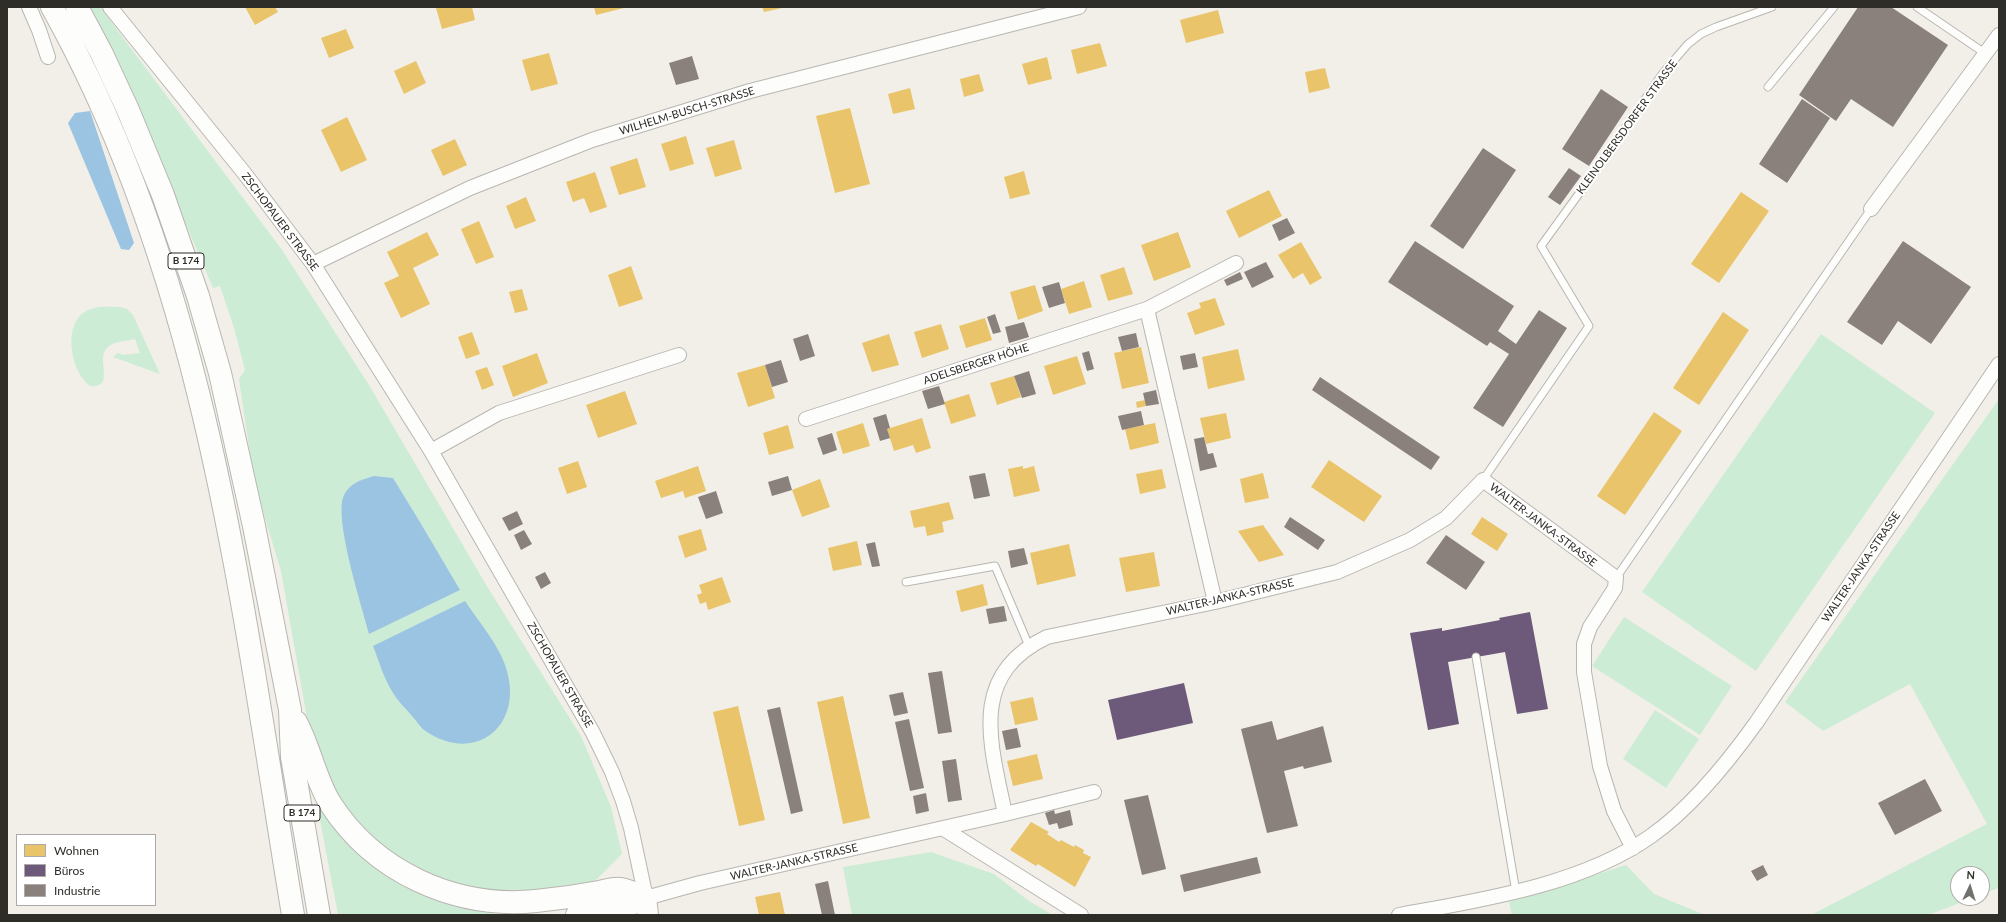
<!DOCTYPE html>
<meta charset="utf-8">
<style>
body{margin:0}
#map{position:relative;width:2006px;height:922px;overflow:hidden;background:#f2efe8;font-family:Lato,sans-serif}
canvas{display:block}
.frame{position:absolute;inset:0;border:8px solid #2f2d28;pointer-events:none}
.legend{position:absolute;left:16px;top:834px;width:140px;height:72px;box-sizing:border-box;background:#fff;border:1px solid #acaba9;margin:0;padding:5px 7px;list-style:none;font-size:12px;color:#2f2d28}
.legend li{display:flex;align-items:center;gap:8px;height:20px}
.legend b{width:20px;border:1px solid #acaba9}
.north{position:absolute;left:1950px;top:866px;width:40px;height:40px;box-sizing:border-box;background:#fff;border:1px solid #acaba9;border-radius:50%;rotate:4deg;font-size:11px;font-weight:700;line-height:16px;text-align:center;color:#2f2d28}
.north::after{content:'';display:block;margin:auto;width:14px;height:18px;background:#73716b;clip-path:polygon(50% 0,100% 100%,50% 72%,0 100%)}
</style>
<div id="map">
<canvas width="2006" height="922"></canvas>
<div class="frame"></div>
<ul class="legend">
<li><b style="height:11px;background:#e9c46a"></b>Wohnen</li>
<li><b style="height:11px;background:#6d597a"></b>Büros</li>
<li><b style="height:11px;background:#8a817c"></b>Industrie</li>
</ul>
<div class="north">N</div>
</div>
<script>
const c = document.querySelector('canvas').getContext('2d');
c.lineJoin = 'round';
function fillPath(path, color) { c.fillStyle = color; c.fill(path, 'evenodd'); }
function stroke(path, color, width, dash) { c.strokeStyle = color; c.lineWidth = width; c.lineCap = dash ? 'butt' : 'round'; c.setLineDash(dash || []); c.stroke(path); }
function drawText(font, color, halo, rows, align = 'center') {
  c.font = font + ' Lato,sans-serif'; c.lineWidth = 4; c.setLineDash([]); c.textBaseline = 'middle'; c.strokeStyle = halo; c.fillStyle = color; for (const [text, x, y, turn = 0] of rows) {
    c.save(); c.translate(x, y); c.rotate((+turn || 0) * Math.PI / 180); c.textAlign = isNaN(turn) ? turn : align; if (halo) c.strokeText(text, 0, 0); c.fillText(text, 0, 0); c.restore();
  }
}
const green = new Path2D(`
 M90 7H100L282 250 369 385 488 588 581 736 611 807 622 854 595 881 532 891H492L462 886 412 867 380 844 348 810 323 773 309 730 281 571 258 495 252 468 239 379 245 370 234 328 220 286 213 288 115 57ZM393 478 420 522 459 590 369 633Z
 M120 307 127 309 133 315 160 374 113 357 118 353 123 355 140 353 135 339C127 341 114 341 108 347 94 358 117 388 90 386 71 372 63 328 83 313 94 305 108 307 120 307Z
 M1821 334 1935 413 1756 671 1642 592Z
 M1999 399V888L1982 894V874H1958V898H1973L1928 915H1811L1987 824 1910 684 1823 731 1785 702Z
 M1624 617 1732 686 1700 735 1592 666Z
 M1655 710 1699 739 1666 788 1623 759Z
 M316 799C354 859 405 899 476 911 491 913 510 917 525 913L526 910 535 912 534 915H338Z
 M931 852 994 874 1029 901 1053 915H852L843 867Z
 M1626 865 1654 894 1705 915H1512L1509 902Z`);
const water = new Path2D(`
 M90 111 134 243 129 250 121 249 68 123 75 113Z
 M374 476 393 478 420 522 460 590 369 634C362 606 333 518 344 495 350 483 361 480 374 476Z
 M465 601C478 621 501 647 507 671 523 728 473 765 424 730 420 727 416 720 412 716 406 709 398 701 393 693 384 679 379 661 373 646Z`);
const homes = new Path2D(`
 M245 7H275L278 12 255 25Z
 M439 7H472L475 20 442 29 436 8Z
 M594 7H624V8L596 15Z
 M762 7H782V8L764 12Z
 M1218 10 1224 33 1186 43 1180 20Z
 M346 29 354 48 329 58 321 38Z
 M1100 43 1107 66 1077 74 1071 50Z
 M549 53 558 84 531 91 522 60Z
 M1047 57 1052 79 1028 85 1022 64Z
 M416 61 426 83 404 94 394 71Z
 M1325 68 1330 88 1309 93 1305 72Z
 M979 74 984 91 964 97 960 79Z
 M910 88 915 109 893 114 888 94Z
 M850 108 870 184 835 193 816 116Z
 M347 117 367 160 341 172 321 130Z
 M686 136 694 164 670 171 661 144Z
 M455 139 467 165 443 176 431 150Z
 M734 140 742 169 715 177 706 148Z
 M637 158 646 187 619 195 610 167Z
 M1024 171 1030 194 1010 199 1004 177Z
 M595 172 607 207 590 213 584 198 573 202 566 182Z
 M1269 190 1282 216 1239 238 1226 211Z
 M1741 192 1769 211 1719 283 1691 264Z
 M526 197 536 221 515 229 506 206Z
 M479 221 494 257 476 264 461 229Z
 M427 232 439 255 413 268 430 304 401 318 384 283 399 276 387 252Z
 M1178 232 1191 267 1154 281 1141 245Z
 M1301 242 1322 278 1310 285 1303 273 1293 279 1278 255Z
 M631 266 643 299 619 307 608 275Z
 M1124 267 1133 294 1108 301 1100 275Z
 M1084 281 1092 307 1069 314 1061 289Z
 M1035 285 1043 311 1018 320 1010 292Z
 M522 289 528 310 515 313 509 292Z
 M1215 298 1225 325 1195 335 1187 313 1201 308 1199 303Z
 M1723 312 1749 330 1699 405 1673 388Z
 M985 318 992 340 966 348 959 326Z
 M941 324 949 349 922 358 914 332Z
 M472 332 480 354 466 359 458 337Z
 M889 334 899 365 872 372 862 343Z
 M1141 347 1149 383 1122 389 1114 353Z
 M1238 349 1245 380 1208 389 1202 357Z
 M537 353 548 383 513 397 502 366Z
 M1077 356 1086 384 1053 395 1044 366Z
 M765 365 775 398 748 407 737 373Z
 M487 367 494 385 482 390 475 371Z
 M1014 376 1021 397 997 405 990 383Z
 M625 391 637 424 598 438 586 405Z
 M969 394 976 416 951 424 944 402Z
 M1145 400 1146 406 1137 408 1136 402Z
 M1654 412 1682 431 1625 515 1597 496Z
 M1226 413 1231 438 1206 444 1200 418Z
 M922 418 931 448 916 453 913 445 894 451 887 429Z
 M863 423 870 446 843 454 836 432Z
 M1155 423 1159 443 1130 450 1125 429Z
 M788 425 794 448 769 455 763 433Z
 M1329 460 1382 496 1364 522 1311 487Z
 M578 461 587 487 567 494 558 468Z
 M698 466 706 491 685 498 683 491 661 498 655 481Z
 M1023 466V469L1034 466 1040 491 1014 497 1008 469Z
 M1162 469 1166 488 1140 494 1136 474Z
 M1263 473 1269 498 1245 503 1240 479Z
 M820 479 830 507 802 517 792 490Z
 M949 502 954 519 942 522 944 532 927 536 925 526 914 528 910 511Z
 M1482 517 1508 534 1497 551 1471 534Z
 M1263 525 1284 555 1259 562 1238 531Z
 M701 529 707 550 685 558 678 536Z
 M857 541 862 565 833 571 828 548Z
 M1069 544 1076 576 1037 585 1030 553Z
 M1154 552 1160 586 1126 592 1119 558Z
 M722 577 731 602 708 610 706 602 700 604 697 595 702 593 699 585Z
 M983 584 988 605 961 612 956 591Z
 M843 696 870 818 843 824 817 702Z
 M1033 697 1038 720 1015 725 1010 702Z
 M738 706 765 820 739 826 713 712Z
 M1037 754 1043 779 1013 786 1007 761Z
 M1031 822 1049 832 1047 834 1059 842 1061 840 1074 847 1075 845 1084 850 1083 853 1091 857 1075 887 1038 864 1036 866 1010 850Z
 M780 892 785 915H759L755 897Z`);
const offices = new Path2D(`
 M1530 612 1548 709 1517 714 1505 652 1448 662 1459 724 1428 730 1410 633 1442 628V631L1500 620 1499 618Z
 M1184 683 1193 723 1117 740 1108 700Z`);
const industry = new Path2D(`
 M1858 7H1891L1948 45 1893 127 1851 99 1836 121 1799 95Z
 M692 56 699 79 676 85 669 63Z
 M1601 89 1628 107 1589 166 1562 149Z
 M1802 99 1830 118 1787 183 1759 164Z
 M1483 148 1516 170 1463 249 1430 226Z
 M1569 168 1581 176 1560 205 1548 197Z
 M1287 218 1295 233 1279 241 1272 225Z
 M1415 241 1514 306 1498 331 1516 344 1539 310 1567 328 1503 427 1473 408 1509 354 1490 342 1487 346 1388 282Z
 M1903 241 1971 287 1931 344 1898 321 1882 345 1847 322Z
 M1266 262 1274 277 1252 288 1244 272Z
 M1240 272 1243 279 1227 286 1224 280Z
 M1059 282 1065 303 1049 308 1042 287Z
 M995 314 1001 332 993 334 987 317Z
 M1024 322 1029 337 1009 343 1005 327Z
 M1136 333 1139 347 1122 351 1118 337Z
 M808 334 815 356 800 361 793 339Z
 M1089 351 1094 369 1087 371 1082 353Z
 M1195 353 1198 367 1183 370 1180 356Z
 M781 360 788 382 772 387 765 365Z
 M1029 371 1036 394 1022 398 1014 376Z
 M1320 377 1440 457 1431 470 1312 390Z
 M939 386 945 404 928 409 922 391Z
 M1156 390 1159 404 1146 406 1143 393Z
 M1141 411 1144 425 1122 430 1118 416Z
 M886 414 890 428 887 429 890 438 880 441 873 418Z
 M832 433 837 450 823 455 817 438Z
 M1204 437 1208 454 1213 453 1217 467 1200 471 1194 439Z
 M985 473 990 496 974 499 969 476Z
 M788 476 792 490 772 496 768 482Z
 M716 491 723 513 706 519 698 497Z
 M517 511 523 524 509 531 502 518Z
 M1290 517 1325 540 1318 550 1284 527Z
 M524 530 532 544 521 550 514 535Z
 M1446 535 1485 562 1466 590 1426 563Z
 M875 542 880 566 872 567 866 544Z
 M1024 548 1028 564 1011 568 1008 551Z
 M545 572 551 583 541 589 535 577Z
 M1004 606 1007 621 989 624 986 609Z
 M942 671 952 732 938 734 928 673Z
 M903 692 908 713 894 716 889 695Z
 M780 707 803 811 791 814 767 710Z
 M909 719 924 788 910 791 895 722Z
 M1272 721 1277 740 1323 726 1332 762 1304 769 1303 766 1284 771 1298 826 1267 833 1241 729Z
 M1017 728 1021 747 1006 750 1002 731Z
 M956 759 962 800 948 802 942 761Z
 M1925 779 1942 811 1895 835 1878 803Z
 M926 793 929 811 916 814 913 796Z
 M1148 795 1166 869 1142 875 1124 800Z
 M1054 810 1055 814 1070 810 1073 825 1059 829 1057 823 1049 825 1045 813Z
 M1257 857 1261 873 1184 892 1180 875Z
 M1763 865 1768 875 1757 881 1751 871Z
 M828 881 835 915H822L815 884Z`);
const lane = new Path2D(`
 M1917 7 1986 54
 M1768 87 1834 7
 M1483 480 1589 326 1541 246 1594 173 1663 73 1688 44 1701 34 1716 27 1772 7
 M1616 578 1871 209
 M906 582 995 566 1029 646
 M1476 657 1516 892`);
const street = new Path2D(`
 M29 7 39 30 48 57
 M110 7 245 174 313 264 431 451 593 733 612 772 623 801 631 828 646 898 700 883 1005 814C991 745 967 675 1047 637L1215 602 1337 572 1410 540 1446 518 1483 480 1616 578 1615 588 1590 627 1584 644V672L1600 766 1614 811 1633 848
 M1871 209 1999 35
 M313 264 470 188 592 140 750 91 1079 7
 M1147 309 1215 602
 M806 419 1147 309 1236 263
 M431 451 499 413 679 355
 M1005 814 1094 792
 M944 829 1081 915
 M1399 915C1481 900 1582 885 1651 836 1691 808 1728 762 1756 723L1999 364`);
const secondary = new Path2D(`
 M646 898 648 915`);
const highway = new Path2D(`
 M52 7C207 284 242 607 293 915
 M77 7 102 54 128 110 163 195 198 296 220 373 254 526 290 710 292 757 319 915
 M296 722C310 748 315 778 330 803 374 872 455 909 536 901 557 899 578 896 599 892 605 891 614 888 620 889 628 890 638 895 646 898
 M577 915 618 909 646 898`);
const shields = [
 [186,261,36],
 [302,813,36]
];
const shieldNames = [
 ["B 174",186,261],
 ["B 174",302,813]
];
const streetNames = [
 ["WILHELM-BUSCH-STRASSE",687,111,-17],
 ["KLEINOLBERSDORFER STRASSE",1627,127,-54],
 ["ZSCHOPAUER STRASSE",280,222,53],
 ["ADELSBERGER HÖHE",976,364,-18],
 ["WALTER-JANKA-STRASSE",1543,525,37],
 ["WALTER-JANKA-STRASSE",1861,567,-56],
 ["WALTER-JANKA-STRASSE",1230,597,-13],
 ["ZSCHOPAUER STRASSE",560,675,60],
 ["WALTER-JANKA-STRASSE",794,862,-13]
];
fillPath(green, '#ccecd5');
fillPath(water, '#9bc4e2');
fillPath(homes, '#e9c46a');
fillPath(offices, '#6d597a');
fillPath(industry, '#8a817c');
stroke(lane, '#b9b6b1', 9);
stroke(street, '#b9b6b1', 16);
stroke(secondary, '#b9b6b1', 22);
stroke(highway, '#b9b6b1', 24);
stroke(lane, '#fdfdfc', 7);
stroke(street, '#fdfdfc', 14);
stroke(secondary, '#fdfdfc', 20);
stroke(highway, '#fdfdfc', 22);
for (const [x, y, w] of shields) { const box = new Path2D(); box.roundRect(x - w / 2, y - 8, w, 16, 3); c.fillStyle = '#fff'; c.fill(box); stroke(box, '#2f2d28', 1); }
drawText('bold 10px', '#2f2d28', null, shieldNames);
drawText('11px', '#2f2d28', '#fff', streetNames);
</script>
